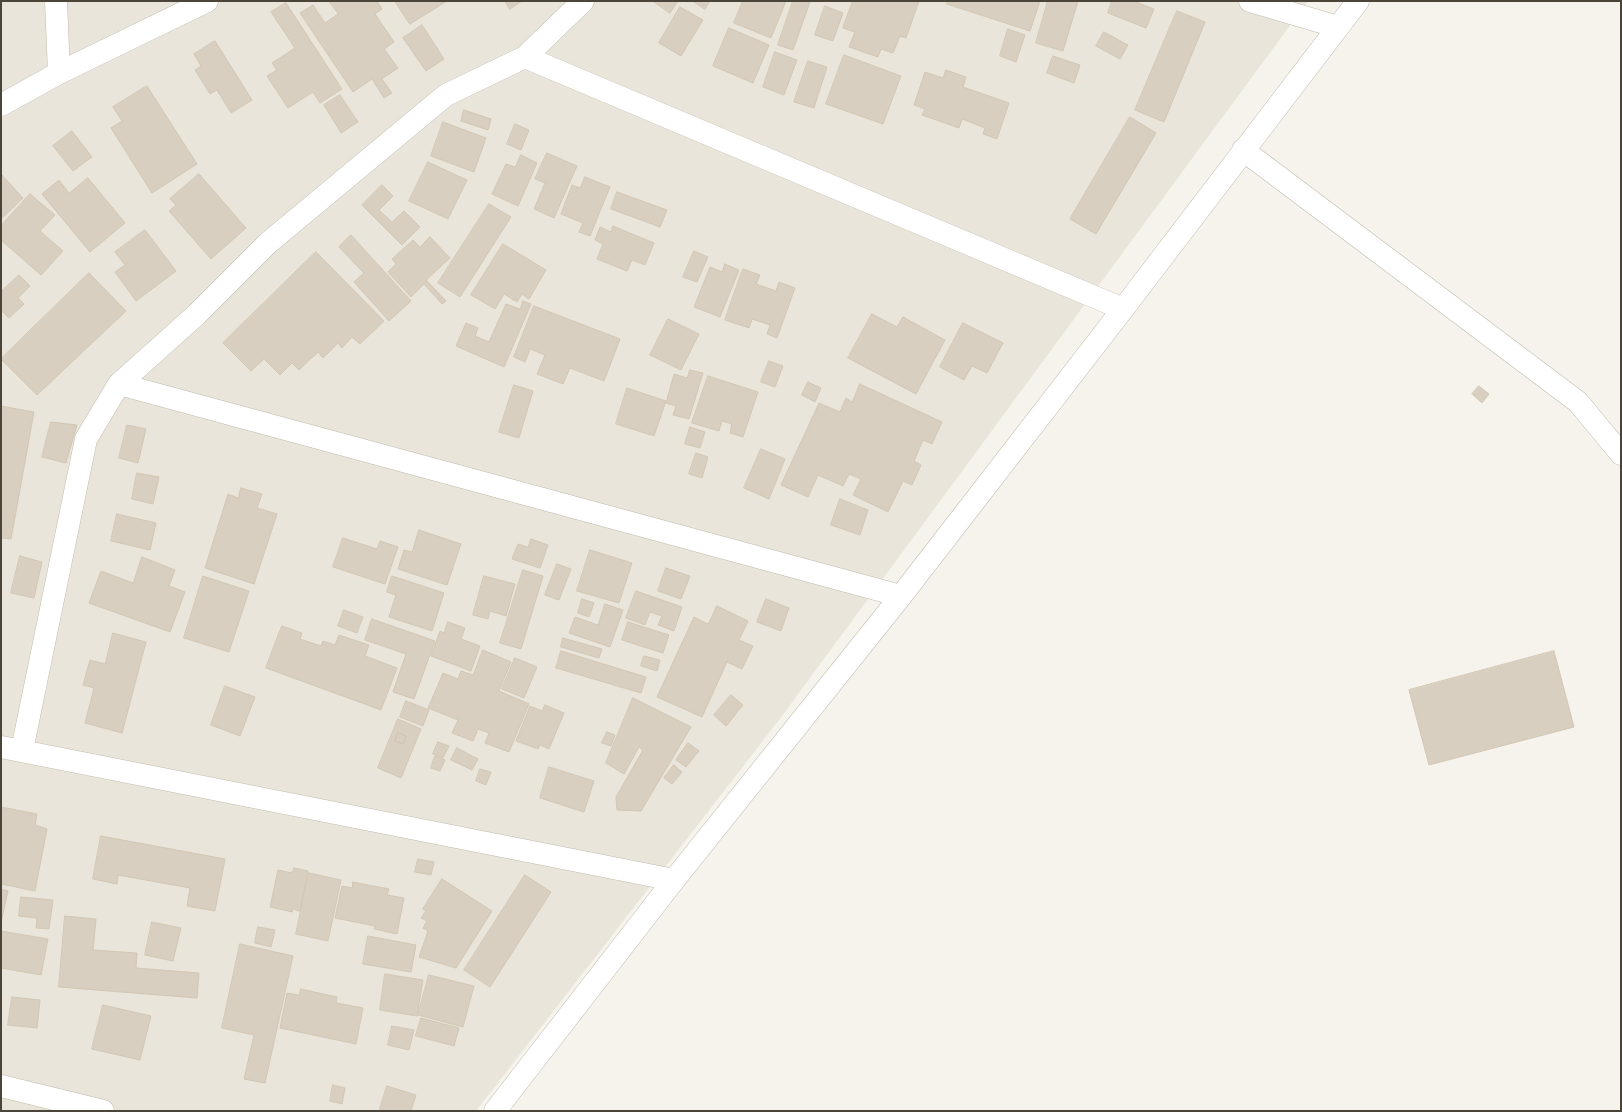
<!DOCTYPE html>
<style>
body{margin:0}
#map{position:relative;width:1622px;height:1112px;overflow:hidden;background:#f6f3ec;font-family:Rubik,sans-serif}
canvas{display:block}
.frame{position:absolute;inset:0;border:2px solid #4b4439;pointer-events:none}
</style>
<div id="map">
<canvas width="1622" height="1112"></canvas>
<div class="frame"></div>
</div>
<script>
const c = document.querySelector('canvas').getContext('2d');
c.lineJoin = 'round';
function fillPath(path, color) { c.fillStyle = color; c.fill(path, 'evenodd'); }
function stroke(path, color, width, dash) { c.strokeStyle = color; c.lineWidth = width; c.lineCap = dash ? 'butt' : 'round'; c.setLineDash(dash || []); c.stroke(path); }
const residential = new Path2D(`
 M1 1H1308L779 720 476 1111H1Z`);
const building = new Path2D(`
 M329 1H377L382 9 375 14 394 42 384 49 398 68 382 79 392 93 384 98 372 79 353 92 300 13 313 5 325 23 338 14Z
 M395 1H447L410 24Z
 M505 1H522L510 9Z
 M653 1H678L670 13Z
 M693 1H710L705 9Z
 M743 1H786L771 38 734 23Z
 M793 1 810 2 793 50 778 45Z
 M853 1H919L906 38 900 36 893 53 881 49 878 57 849 47 855 32 843 28Z
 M948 1H1040L1030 31 947 4Z
 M1048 1H1078L1063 51 1036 43Z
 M1112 1H1133L1154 9 1146 28 1108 13Z
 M286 3 342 89 320 103 313 92 288 108 267 76 277 70 272 63 295 48 271 12Z
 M825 6 843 13 833 41 815 35Z
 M680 7 703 20 681 56 659 43Z
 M1177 11 1205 22 1164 122 1135 110Z
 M422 25 444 59 426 71 403 38Z
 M729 28 769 45 753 83 713 66Z
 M1008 29 1025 35 1016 62 1000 56Z
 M1104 32 1128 45 1120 59 1096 46Z
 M215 41 252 100 231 113 217 90 210 94 195 70 201 66 194 54Z
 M775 52 797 60 784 95 763 87Z
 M844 55 901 76 883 124 826 104Z
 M1053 56 1080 65 1074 83 1047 73Z
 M808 61 827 67 814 108 794 102Z
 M946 70 966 77 963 87 1009 103 997 139 983 134 985 128 962 119 959 128 922 115 925 109 914 105 925 72 943 78Z
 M147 86 197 164 152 193 111 128 122 121 113 107Z
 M340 95 358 122 341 133 324 105Z
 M464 110 491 119 488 130 461 121Z
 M1130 117 1156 133 1096 234 1070 219Z
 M443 122 486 138 474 172 431 156Z
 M515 124 529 130 521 150 507 144Z
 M72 131 92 157 73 171 53 146Z
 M547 153 577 166 554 218 534 209 545 183 535 179Z
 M521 155 537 163 518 206 492 194 506 164 515 167Z
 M428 162 467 180 448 219 409 201Z
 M1 174 23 198 1 219Z
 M199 174 246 228 211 259 169 211 176 205 170 199Z
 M585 177 610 187 590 236 579 232 583 223 561 214 572 185 580 188Z
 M88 178 125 223 90 252 42 194 59 180 69 193Z
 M382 185 393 196 379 210 392 222 404 211 420 227 402 245 362 205Z
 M617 192 667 210 660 227 611 209Z
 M30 194 55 215 40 231 63 251 41 275 1 240V226Z
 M489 204 511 217 460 297 438 283Z
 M613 226 654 243 645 265 632 260 627 271 597 259 603 244 595 240 600 227 611 232Z
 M145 230 176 271 136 301 115 272 125 265 115 252Z
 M351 235 411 301 389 321 354 282 364 273 339 247Z
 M430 237 450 258 426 280 446 301 442 304 424 284 411 297 388 272 396 264 392 259 413 240 420 247Z
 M503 244 546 270 529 299 522 294 517 302 504 294 495 309 471 295Z
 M694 251 708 257 697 282 683 277Z
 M316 252 384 321 360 344 352 337 342 348 338 343 323 358 318 352 299 370 292 363 280 375 264 359 251 371 223 343Z
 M725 264 739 270 720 317 694 307 710 267 722 272Z
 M743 269 760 275 756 284 776 291 779 282 795 288 777 338 767 334 770 325 752 319 749 328 725 320Z
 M89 273 126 311 37 395 1 359Z
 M19 275 30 286 18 298 24 304 9 318 1 310V292Z
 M523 301 531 304 504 367 456 346 466 323 478 328 475 336 489 342 506 304 520 309Z
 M534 306 620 339 604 381 570 368 563 384 537 374 545 355 530 349 525 362 514 357Z
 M872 314 897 327 903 317 945 340 916 394 848 358Z
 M668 319 699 334 681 370 650 355Z
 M963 323 1003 343 987 373 972 366 964 380 940 367Z
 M769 361 783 366 775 387 761 382Z
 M690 370 703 373 689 419 673 415 676 406 666 403 674 374 687 378Z
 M708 376 758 392 743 437 730 433 732 424 722 421 719 431 692 423Z
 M808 382 821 388 815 402 802 395Z
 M860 384 942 422 932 444 923 440 914 461 921 465 912 485 903 481 888 512 853 495 861 479 849 474 843 486 818 475 808 497 781 485 819 403 840 412 846 398 852 402Z
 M514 385 533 391 519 438 499 432Z
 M1479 386 1489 394 1482 403 1472 394Z
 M627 388 666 401 654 436 616 424Z
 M1 406 34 412 11 539 1 538Z
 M51 422 77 425 66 463 42 457Z
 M127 425 146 429 138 463 119 458Z
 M690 427 705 432 700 448 685 444Z
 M761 449 785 459 769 499 744 488Z
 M696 453 708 457 702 478 689 474Z
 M137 473 159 477 153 504 132 499Z
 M241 488 262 494 257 508 277 514 254 584 205 568 228 494 238 498Z
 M840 499 868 510 860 535 831 525Z
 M117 514 156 523 150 550 111 541Z
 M419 530 461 544 447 585 398 569 404 550 412 552Z
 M343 538 377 549 380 541 398 547 385 584 333 567Z
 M531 539 548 545 540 568 512 559 518 544 528 547Z
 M590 550 632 563 619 603 577 591Z
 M20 556 42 562 34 598 11 593Z
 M142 557 175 570 169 586 185 592 170 632 89 603 101 571 133 583Z
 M557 564 571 569 559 600 545 595Z
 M666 568 690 576 681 599 658 591Z
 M523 570 543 576 521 649 500 643Z
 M203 576 249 591 229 652 184 638Z
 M392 576 444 593 432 631 389 617 396 595 387 592Z
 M484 576 515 584 506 616 490 611 488 619 473 615Z
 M636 591 682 607 674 631 658 625 662 616 650 612 645 625 626 618Z
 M582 599 594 603 589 617 578 613Z
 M766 599 789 608 781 631 757 622Z
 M605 604 623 610 610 647 569 633 575 617 598 625Z
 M717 606 748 621 739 640 753 646 742 669 727 662 702 717 657 697 694 617 708 624Z
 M344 610 363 617 357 633 338 626Z
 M372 619 435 641 414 699 393 692 406 654 365 640Z
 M448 622 465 628 461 639 480 646 471 671 431 656 440 631 444 633Z
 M628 622 669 635 663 653 622 640Z
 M282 626 302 633 300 639 321 646 323 641 335 645 339 635 369 645 365 656 397 668 381 710 266 668Z
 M113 633 146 642 122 733 85 723 94 688 83 685 90 660 105 664Z
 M563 638 602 649 599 658 561 647Z
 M483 650 511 662 499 691 529 704 509 752 485 743 489 733 478 729 473 741 452 733 458 720 428 708 443 673 458 679 461 671 473 675Z
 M561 651 646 677 641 693 556 668Z
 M1554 651 1574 727 1429 765 1409 690Z
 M644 656 660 660 657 671 641 666Z
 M515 658 537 667 524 698 502 689Z
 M225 686 255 697 240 736 211 725Z
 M731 695 743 705 726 726 714 715Z
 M633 698 691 727 641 811 617 810 616 797 643 750 639 747 624 774 606 763Z
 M406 701 429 710 423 726 400 717Z
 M545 705 564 713 549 749 540 745 538 749 516 741 530 706 542 711Z
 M398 719 421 729 401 778 378 768ZM398 733 406 736 403 744 395 741Z
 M607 732 615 735 611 746 602 743Z
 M398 733 406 736 403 744 395 741Z
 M438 742 449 746 443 758 433 754Z
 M688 743 699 751 686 767 676 760Z
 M457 748 478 759 472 770 451 760Z
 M435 756 445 760 440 771 431 768Z
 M674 765 682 772 672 784 664 778Z
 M549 767 594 781 584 812 540 798Z
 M480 769 491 772 486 785 476 781Z
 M1 807 37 814 35 825 47 829 35 891 1 884Z
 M101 836 225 859 215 911 187 906 190 888 118 875 117 884 93 879Z
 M418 859 434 862 431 875 415 872Z
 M294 868 308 871 300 911 293 909 292 912 270 907 278 870 292 873Z
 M309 873 341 880 328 941 296 934Z
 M525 875 551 892 490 987 464 970Z
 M442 879 492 911 456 968 419 957 428 931 423 928 427 921 421 918 426 911 423 909Z
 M353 882 389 889 387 895 404 898 397 934 374 929 375 926 335 918 342 886 352 888Z
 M1 889 8 891 1 923Z
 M21 897 53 900 49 929 36 928 37 918 19 916Z
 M65 916 96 919 93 950 137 953 136 968 199 973 197 998 59 987Z
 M152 922 181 928 173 961 145 955Z
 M258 927 275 930 271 947 255 943Z
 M1 931 48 939 41 975 1 968Z
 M368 936 416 945 411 972 363 964Z
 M240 944 293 956 265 1083 244 1079 254 1035 222 1028Z
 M385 974 423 980 417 1016 380 1010Z
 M429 975 474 986 463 1027 418 1015Z
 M301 989 337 997 336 1003 363 1008 356 1044 280 1028 287 993 299 995Z
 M12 997 40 1000 37 1028 8 1025Z
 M103 1005 151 1016 140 1060 92 1049Z
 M421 1018 459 1028 454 1046 416 1036Z
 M392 1026 414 1030 409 1050 388 1045Z
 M333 1085 345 1088 342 1104 330 1101Z
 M387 1086 416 1095 411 1111H388L380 1109Z`);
const minor = new Path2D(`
 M56 1 59 73
 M1250 1 1338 27
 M525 57 1123 309
 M1 105 59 73 207 1
 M1243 150 1578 402 1621 454
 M119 384 901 596
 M1 747 674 880
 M22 750 86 439 119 384 196 315 268 243 446 95 525 57 583 1
 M1 1086 103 1111
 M495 1111 674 880 901 596 1123 309 1358 1`);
fillPath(residential, '#eae5da');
fillPath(building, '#d8cfc1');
stroke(building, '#d3c7b4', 1);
stroke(minor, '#c2bbae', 23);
stroke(minor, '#fff', 22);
</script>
